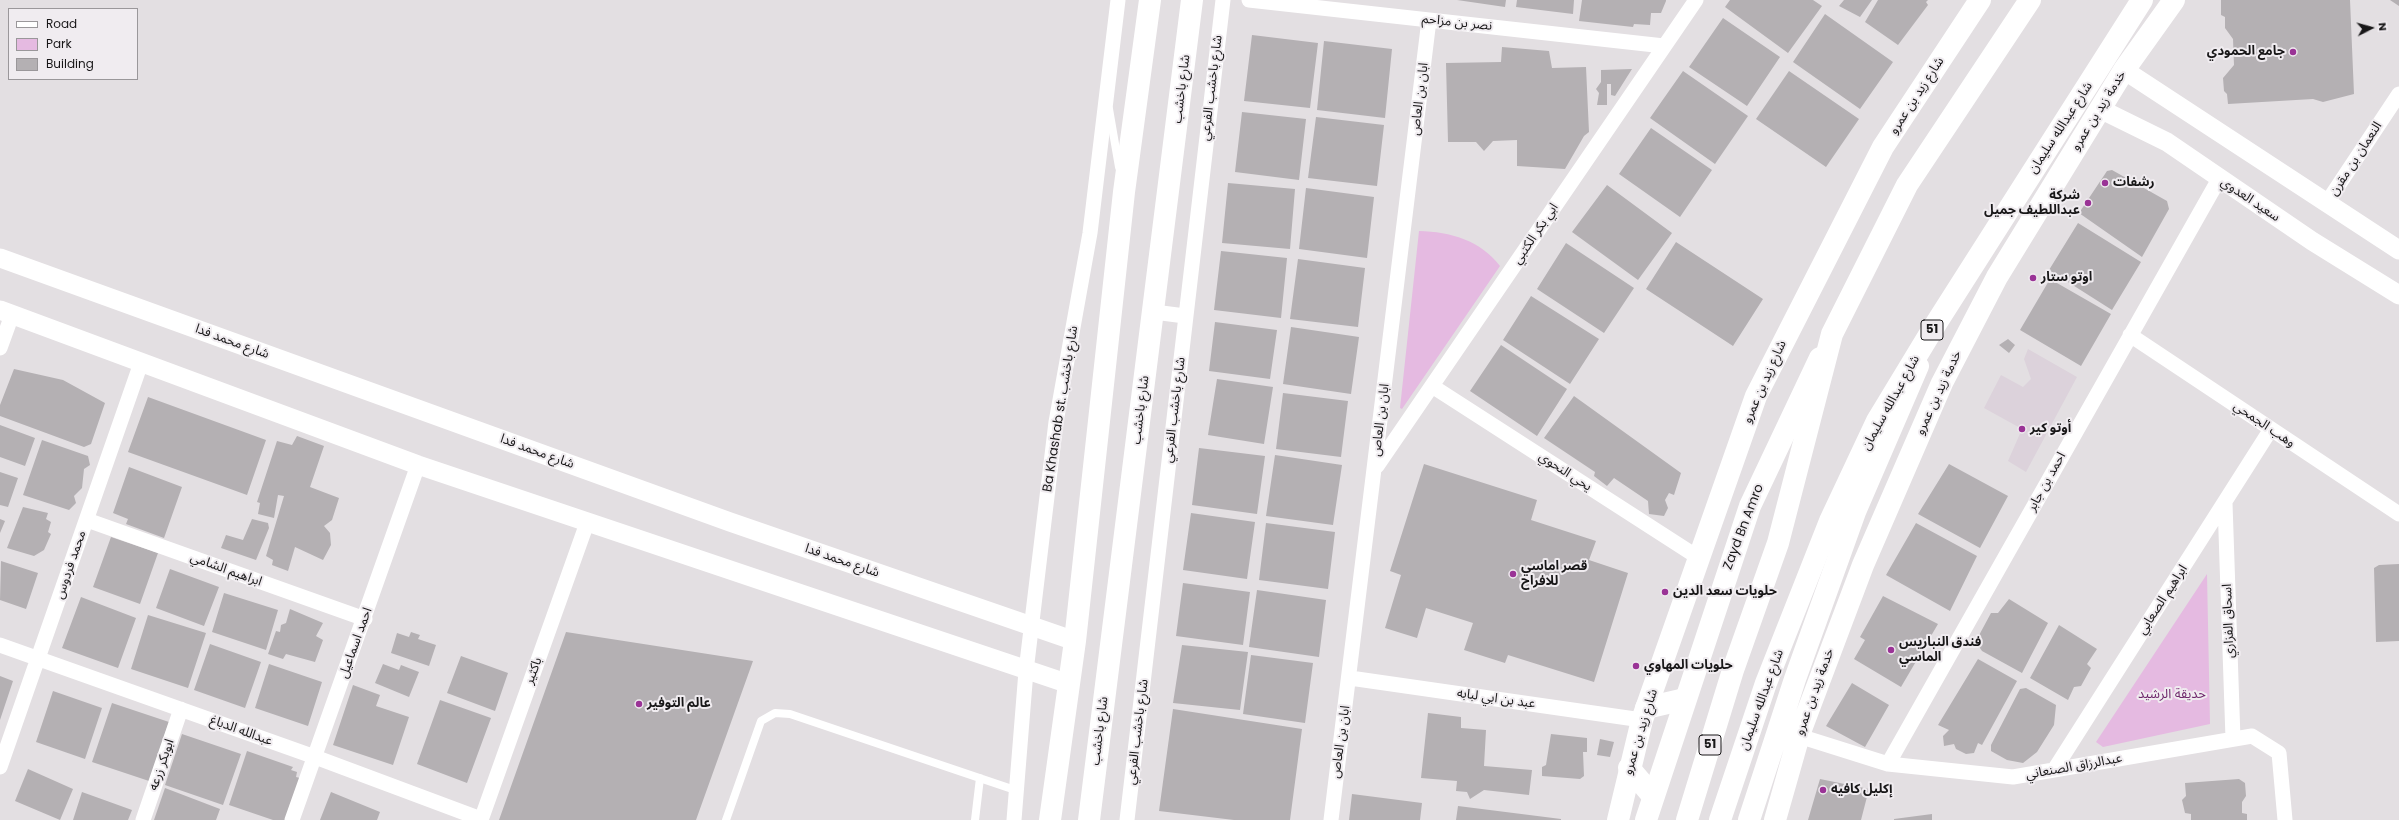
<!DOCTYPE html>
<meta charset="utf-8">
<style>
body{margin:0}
#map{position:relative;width:2399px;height:820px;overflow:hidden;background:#e3dfe2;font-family:Poppins,sans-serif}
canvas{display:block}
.legend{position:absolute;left:8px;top:8px;width:130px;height:72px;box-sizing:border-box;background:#f0ecf0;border:1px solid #9a979a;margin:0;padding:5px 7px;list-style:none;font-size:12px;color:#181718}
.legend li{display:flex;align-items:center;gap:8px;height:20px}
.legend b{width:20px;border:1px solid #9a979a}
.north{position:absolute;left:2351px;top:8px;width:40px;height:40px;-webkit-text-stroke:3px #f0ecf0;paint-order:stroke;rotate:84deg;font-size:11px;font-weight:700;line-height:16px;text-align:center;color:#181718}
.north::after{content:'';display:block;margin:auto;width:14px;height:18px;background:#181718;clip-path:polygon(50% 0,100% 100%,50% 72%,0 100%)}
</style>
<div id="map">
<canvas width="2399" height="820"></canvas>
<ul class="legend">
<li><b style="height:5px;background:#fff"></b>Road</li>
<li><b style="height:11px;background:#e5bae1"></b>Park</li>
<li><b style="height:11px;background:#b4b0b3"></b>Building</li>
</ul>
<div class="north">N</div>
</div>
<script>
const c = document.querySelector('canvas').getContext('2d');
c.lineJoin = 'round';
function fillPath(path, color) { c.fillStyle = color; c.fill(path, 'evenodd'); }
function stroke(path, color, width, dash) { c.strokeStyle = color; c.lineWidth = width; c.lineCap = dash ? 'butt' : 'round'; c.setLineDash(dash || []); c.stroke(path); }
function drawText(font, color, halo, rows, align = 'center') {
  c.font = font + ' Poppins,"Noto Sans Arabic",sans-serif'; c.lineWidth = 4; c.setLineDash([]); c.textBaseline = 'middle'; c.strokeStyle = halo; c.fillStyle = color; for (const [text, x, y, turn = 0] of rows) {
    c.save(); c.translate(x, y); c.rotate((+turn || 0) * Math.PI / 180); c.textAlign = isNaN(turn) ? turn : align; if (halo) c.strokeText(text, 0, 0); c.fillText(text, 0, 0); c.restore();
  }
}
const built = new Path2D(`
 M2028 349 2077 377 2026 472 2008 461 2022 429 1984 408 2001 375 2023 387 2031 379 2024 359Z`);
const green = new Path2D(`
 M1419 231C1451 232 1480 240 1500 266L1402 409 1400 408Z
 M2207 574 2210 724 2103 747 2096 742Z`);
const building = new Path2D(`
 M1457 0H1506L1505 7Z
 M1517 0H1574L1573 14 1516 7Z
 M1582 0H1666V1L1661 13H1651L1650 25 1634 24 1633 27 1579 21Z
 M1730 0H1813L1822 6 1788 53 1725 7Z
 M1844 0H1872L1860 17 1839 6Z
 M1878 0H1928L1926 2 1928 5 1898 45 1865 22Z
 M2221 0H2350L2354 94 2323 102 2313 99 2228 104 2227 94 2224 91 2223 78 2234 65 2233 39 2225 28V17L2221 15Z
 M2390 0H2399V6Z
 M1825 14 1893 62 1860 109 1793 62Z
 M1723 18 1780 57 1747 106 1689 67Z
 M1252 35 1318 43 1310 108 1244 101Z
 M1324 41 1392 49 1385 118 1317 110Z
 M1502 47 1549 51 1552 68 1586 67 1589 132 1584 136 1565 169 1517 166V140L1493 141 1484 151 1476 142H1448L1446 63 1501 62Z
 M1632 69 1615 96 1611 95V84H1607V105H1597L1599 93 1596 89 1601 82V70Z
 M1683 71 1748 116 1715 164 1650 118Z
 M1789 71 1859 119 1826 167 1756 119Z
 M1242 112 1306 119 1299 180 1235 172Z
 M1316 117 1384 125 1377 186 1308 178Z
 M1651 128 1712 170 1680 217 1619 174Z
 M2112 170 2167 201 2169 209 2142 257 2079 213 2107 171Z
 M1228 183 1295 189 1290 249 1222 243Z
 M1607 185 1672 233 1638 280 1572 232Z
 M1306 188 1374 197 1367 258 1299 249Z
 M2078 223 2141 262 2112 310 2049 270Z
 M1676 242 1763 299 1733 346 1646 289Z
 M1566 243 1634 288 1604 333 1537 289Z
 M1221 251 1287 258 1281 318 1214 310Z
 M1298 259 1365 268 1358 327 1290 319Z
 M2050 279 2111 314 2081 366 2020 330Z
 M1531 296 1599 339 1570 384 1503 340Z
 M1215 322 1277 330 1270 379 1209 371Z
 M1291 327 1359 337 1351 394 1283 384Z
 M2008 339 2015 345 2009 353 1999 345Z
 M1501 345 1567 389 1537 436 1470 391Z
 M14 369 63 380 105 403 91 444 84 447 0 416V405Z
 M1217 379 1273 387 1264 444 1208 435Z
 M1283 393 1348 401 1341 457 1276 449Z
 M1574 396 1681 473 1674 495 1669 493 1665 500 1668 508 1664 516 1649 514 1648 501 1614 478 1607 486 1594 476 1595 472 1544 438Z
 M148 397 266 440 247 495 128 452Z
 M0 425 35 438 25 466 0 457Z
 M297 436 324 446 310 487 339 498 332 520 324 526 330 533 331 545 323 560 295 547 288 571 272 565 273 560 266 556 284 496 278 495 274 518 258 514 260 503 257 502 277 441 292 445Z
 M42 440 88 456 90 465 84 469 82 488 74 496 76 503 69 510 23 495Z
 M1199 448 1265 456 1257 514 1192 505Z
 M1275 455 1342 465 1333 525 1266 516Z
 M1424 464 1537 500 1531 520 1596 541 1589 560 1628 573 1594 682 1508 655 1505 663 1464 650 1473 623 1426 608 1417 638 1385 628 1401 575 1390 571Z
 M1949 464 2008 496 1980 548 1918 514Z
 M129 467 182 487 164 538 126 524 128 519 113 513Z
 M0 472 18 478 8 507 0 505Z
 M23 507 48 513 46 519 51 522 48 532 51 534 44 550 34 556 7 548Z
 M1191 513 1255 522 1247 579 1183 570Z
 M0 519 5 521 0 533Z
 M252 519 268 523 269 528 256 560 221 548 226 535 243 540Z
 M1266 523 1335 532 1328 589 1259 580Z
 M1916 523 1977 556 1950 611 1886 575Z
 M111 537 158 553 140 604 93 587Z
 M1 561 38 573 26 609 0 600Z
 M2399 564V641L2376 642 2374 568 2379 565Z
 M170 569 219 587 204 626 156 608Z
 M1183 583 1250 592 1243 645 1176 636Z
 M1257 590 1326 600 1319 657 1249 647Z
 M224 593 278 610 266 650 212 632Z
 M1883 596 1938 624 1901 687 1854 659 1865 640 1860 637Z
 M81 597 136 618 118 668 62 648Z
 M2009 599 2048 623 2022 673 1982 651 1978 645 1977 639 1991 613H1998Z
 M290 609 323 623 316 636 323 640 315 662 286 654 283 659 268 654 276 631 280 632 281 625 286 623Z
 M148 615 206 633 188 688 131 669Z
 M2059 625 2097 649 2087 664 2091 668 2081 686 2074 687 2068 700 2030 678Z
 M411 632 420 635 418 639 436 645 429 666 391 653 397 633 409 637Z
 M566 632 753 661 696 820H499Z
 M210 644 261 662 245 708 194 690Z
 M1182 645 1248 652 1240 710 1173 703Z
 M1251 655 1313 663 1305 723 1243 714Z
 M461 656 508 673 495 711 447 693Z
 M1978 659 2017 681 1982 745 1978 743 1974 753 1966 754 1956 749 1954 744 1944 746 1943 736 1949 730 1938 725Z
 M269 664 322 682 308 726 255 708Z
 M383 664 399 670 401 665 419 672 409 697 375 683Z
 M0 676 13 681 0 720Z
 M1852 683 1889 705 1865 747 1826 726Z
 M353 685 380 695 376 706 409 717 393 765 333 745Z
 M2026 688 2056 705 2054 725 2037 752 2023 763 2007 760 1991 751V745L2020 689Z
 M53 691 102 708 85 759 36 742Z
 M440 700 491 718 467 783 417 764Z
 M112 703 169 722 149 781 92 762Z
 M1173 709 1302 729 1290 820H1234L1159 811Z
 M1428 713 1461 717V728L1486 730 1484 766 1532 770 1529 795 1484 790 1470 799 1467 792 1456 791 1457 781 1421 778Z
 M182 734 241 754 223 805 165 785Z
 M1551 734 1587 738V752H1583L1584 776 1580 779 1542 776V767L1546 765Z
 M1600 739 1614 742 1610 757 1597 755Z
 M247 751 293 767 291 770 297 772 296 777 300 778 286 820H273L229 805Z
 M28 769 73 789 60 820 15 801Z
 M1820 779 1869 789 1861 820H1808Z
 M2239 779 2245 783 2246 796 2242 802V813L2247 814V820H2191V814L2185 813 2182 800 2186 796 2185 783Z
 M165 788 220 809 216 820H154Z
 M82 792 132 810 128 820H73Z
 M331 792 380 812 377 820H320Z
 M1352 794 1422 803 1420 820H1349Z
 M1458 806 1561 819V820H1456Z
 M1932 814V820H1894V819Z`);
const service = new Path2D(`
 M1109 109 1119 167
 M726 820 761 721 775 713 790 714 1018 791
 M975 820 980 778`);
const minor = new Path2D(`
 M1249 0 1664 46
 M2326 204 2399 94
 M1154 312 1185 316
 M2130 335 2399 514
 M0 348 12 315
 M1432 386 1699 558
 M1377 466 1696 0
 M2225 503 2233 739
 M87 520 365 619
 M0 645 315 757 481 819
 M1350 678 1642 720
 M1799 736 1888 764 2013 777 2252 736 2279 753 2285 820
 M1888 764 2219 179
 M0 767 141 363
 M2054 770 2271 429
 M143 820 181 709
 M292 820 418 465
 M481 820 587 523
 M1014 820 1026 671 1056 422 1090 233 1118 0
 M1127 820 1223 0
 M1331 820 1429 20`);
const tertiary = new Path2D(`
 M2124 70 2399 250
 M2100 109 2167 142 2312 241 2399 295
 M0 258 730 522 1075 641
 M0 310 418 465 1069 684`);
const secondary = new Path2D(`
 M1050 820 1075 641 1124 192 1150 0
 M1089 820 1192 0
 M1618 820 1642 720 1756 396 1883 147 1980 0
 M1646 820 1750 506 1820 358
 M1749 820 1795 679 1855 512 1918 366
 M1775 820 1800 732 1863 565 1942 383 1997 277 2124 70 2174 0`);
const primary = new Path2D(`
 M1646 708 1685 699
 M1629 768 1652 795
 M1687 820 1733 670 1778 543 1832 334 1907 185 2030 0
 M1720 820 1766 683 1830 521 1877 421 1937 322 2142 0`);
const markers = [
 [2293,52,4,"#9a3396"],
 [2105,183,4,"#9a3396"],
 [2088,203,4,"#9a3396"],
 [2033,278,4,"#9a3396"],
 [2022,429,4,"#9a3396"],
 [1513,574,4,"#9a3396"],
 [1665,592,4,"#9a3396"],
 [1891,650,4,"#9a3396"],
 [1636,666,4,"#9a3396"],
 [639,704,4,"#9a3396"],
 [1823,790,4,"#9a3396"]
];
const shields = [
 [1932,330,22],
 [1710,745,22]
];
const shieldNames = [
 ["51",1932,330],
 ["51",1710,745]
];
const streetNames = [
 ["نصر بن مزاحم",1457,23,6],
 ["شارع باخشب الفرعي",1212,88,-83],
 ["شارع باخشب",1182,89,-83],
 ["شارع زيد بن عمرو",1917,96,-57],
 ["ابان بن العاص",1420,99,-83],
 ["خدمة زيد بن عمرو",2099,111,-58],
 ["شارع عبدالله سليمان",2061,128,-57],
 ["النعمان بن مقرن",2356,159,-57],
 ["سعيد العدوي",2250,200,34],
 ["ابي بكر الكتبي",1536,234,-56],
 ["شارع محمد فدا",232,342,20],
 ["شارع زيد بن عمرو",1765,382,-66],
 ["خدمة زيد بن عمرو",1939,393,-65],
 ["شارع عبدالله سليمان",1891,403,-61],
 ["Ba Khashab st. شارع باخشب",1061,409,-81],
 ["شارع باخشب",1141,410,-83],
 ["شارع باخشب الفرعي",1175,410,-83],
 ["ابان بن العاص",1381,420,-83],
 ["وهب الجمحي",2264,425,34],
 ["شارع محمد فدا",537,452,20],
 ["يحي النحوي",1565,472,33],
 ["احمد بن جابر",2047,482,-61],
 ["Zayd Bn Amro",1744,527,-69],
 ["شارع محمد فدا",842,561,19],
 ["محمد فردوس",71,565,-71],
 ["ابراهيم الشامي",226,570,20],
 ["ابراهيم الصعابي",2163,600,-57],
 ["اسحاق الفزاري",2229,621,-92],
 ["احمد اسماعيل",356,643,-70],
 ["باكثير",534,671,-70],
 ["خدمة زيد بن عمرو",1815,692,-70],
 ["عبد بن ابي لبابه",1496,699,8],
 ["شارع عبدالله سليمان",1762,700,-70],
 ["عبدالله الدباغ",241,731,20],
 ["شارع باخشب",1100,731,-83],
 ["شارع باخشب الفرعي",1138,732,-83],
 ["شارع زيد بن عمرو",1641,732,-73],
 ["ابان بن العاص",1341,742,-82],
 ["ابوبكر زرعه",162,765,-71],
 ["عبدالرزاق الصنعاني",2074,767,-10]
];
const poiNames = [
 ["جامع الحمودي",2285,52,"right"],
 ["رشفات",2113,183],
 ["شركة",2080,196,"right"],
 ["عبداللطيف جميل",2080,211,"right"],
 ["اوتو ستار",2041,278],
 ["أوتو كير",2030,429],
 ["قصر اماسي",1521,567],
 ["للافراح",1521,582],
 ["حلويات سعد الدين",1673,592],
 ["فندق النباريس",1899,643],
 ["الماسي",1899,658],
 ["حلويات المهاوي",1644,666],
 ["عالم التوفير",647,704],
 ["إكليل كافيه",1831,790]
];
const parkNames = [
 ["حديقة الرشيد",2172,695]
];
fillPath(built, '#dcd2db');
fillPath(green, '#e5bae1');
fillPath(building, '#b4b0b3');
stroke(service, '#fff', 8);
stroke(minor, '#fff', 15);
stroke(tertiary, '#fff', 19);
stroke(secondary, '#fff', 22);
stroke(primary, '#fff', 22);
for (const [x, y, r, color] of markers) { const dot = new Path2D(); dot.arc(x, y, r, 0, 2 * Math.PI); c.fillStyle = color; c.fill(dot); stroke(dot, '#f0ecf0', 1.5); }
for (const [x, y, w] of shields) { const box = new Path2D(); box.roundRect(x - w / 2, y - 10, w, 20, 3); c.fillStyle = '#f0ecf0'; c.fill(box); stroke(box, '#181718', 1); }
drawText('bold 12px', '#181718', null, shieldNames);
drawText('13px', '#181718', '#f0ecf0', streetNames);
drawText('bold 13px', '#181718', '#f0ecf0', poiNames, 'left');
drawText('13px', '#6e276b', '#f0ecf0', parkNames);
</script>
